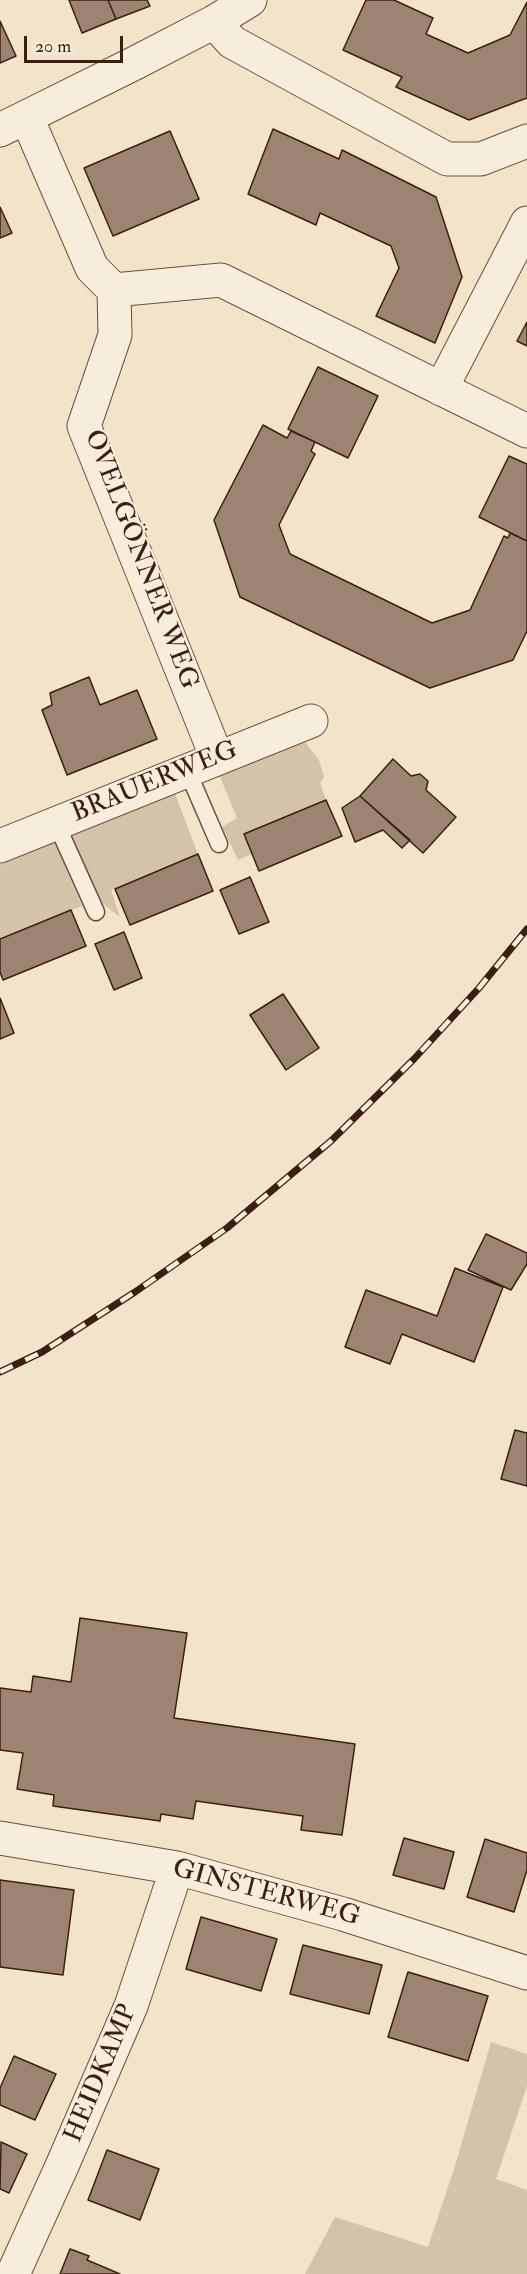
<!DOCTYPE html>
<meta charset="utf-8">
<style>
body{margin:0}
#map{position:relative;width:527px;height:2274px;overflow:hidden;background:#f2e4c8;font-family:"IM FELL Double Pica",serif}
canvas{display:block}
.scale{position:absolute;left:24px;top:36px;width:99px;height:27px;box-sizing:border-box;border:3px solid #3c1f11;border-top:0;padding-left:8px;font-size:18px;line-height:21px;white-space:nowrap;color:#3c1f11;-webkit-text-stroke:4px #f7eddb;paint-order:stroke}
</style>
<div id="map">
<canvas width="527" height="2274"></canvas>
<div class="scale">20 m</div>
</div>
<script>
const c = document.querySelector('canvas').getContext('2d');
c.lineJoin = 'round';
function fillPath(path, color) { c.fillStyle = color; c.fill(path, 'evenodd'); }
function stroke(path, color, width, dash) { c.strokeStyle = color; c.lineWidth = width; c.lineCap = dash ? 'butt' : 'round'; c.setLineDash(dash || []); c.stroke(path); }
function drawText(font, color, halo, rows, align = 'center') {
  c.font = font + ' "IM FELL Double Pica",serif'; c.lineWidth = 4.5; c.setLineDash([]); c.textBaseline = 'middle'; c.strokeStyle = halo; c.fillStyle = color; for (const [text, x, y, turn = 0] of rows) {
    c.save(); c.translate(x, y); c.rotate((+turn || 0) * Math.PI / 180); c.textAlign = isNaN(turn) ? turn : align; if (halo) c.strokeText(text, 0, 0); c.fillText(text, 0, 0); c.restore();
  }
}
const green = new Path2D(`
 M300 736 319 760 324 777 320 783 326 800 244 834 252 854 238 860 222 827 237 818 218 772Z
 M174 791 198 854 111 890 120 917 98 900 70 835Z
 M54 842 82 906 0 939V865Z
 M491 2042 527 2054V2086L496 2179 527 2190V2274H305L335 2217 428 2247 455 2166Z`);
const building = new Path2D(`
 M69 0H108L116 19 82 33Z
 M108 0H147L150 6 116 19Z
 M366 0H394L433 18 426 34 468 53 510 35 527 2V98L469 120 396 87 402 77 343 50Z
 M0 21 16 56 0 63Z
 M273 129 339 159 342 150 436 197 462 277 435 343 376 316 399 268 391 246 320 213 316 225 248 194Z
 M170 131 199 199 113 236 84 168Z
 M0 207 12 233 0 238Z
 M527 322V346L517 341Z
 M318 367 378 396 348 458 288 429Z
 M263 425 287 438 291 431 315 442 311 451 315 454 279 525 290 554 432 623 470 610 504 536 508 538 510 533 527 541V631L513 660 430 688 240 597 214 520Z
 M509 456 527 464V541L479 517Z
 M89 677 100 705 137 690 157 739 67 775 42 710 52 705 50 693Z
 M393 759 411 776 420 774 428 781 426 790 456 817 423 853 360 796Z
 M360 796 410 840 402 848 383 830 355 842 342 808Z
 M326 800 342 836 259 871 244 834Z
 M198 854 213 891 130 925 115 889Z
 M250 877 269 922 239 934 220 890Z
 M71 910 86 946 3 980 0 972V939Z
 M124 932 142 978 114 990 95 944Z
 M283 994 319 1048 286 1070 250 1015Z
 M0 998 14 1033 0 1039Z
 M486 1234 527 1253V1264L511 1290 468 1270Z
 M455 1268 503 1287 474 1362 402 1334 390 1364 345 1347 366 1290 437 1316Z
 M515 1430 527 1433V1486L501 1479Z
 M80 1618 187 1633 174 1718 355 1744 342 1835 301 1830 303 1816 196 1801 193 1819 161 1814 160 1821 53 1806 54 1795 17 1789 23 1753 0 1750V1688L31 1692 33 1676 71 1682Z
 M404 1838 454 1852 444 1889 393 1875Z
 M485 1839 527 1853V1870L514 1912 467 1897Z
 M0 1880 74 1890 63 1975 0 1967Z
 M201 1917 277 1939 261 1991 186 1969Z
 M303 1945 382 1965 369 2014 290 1994Z
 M408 1972 488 1996 468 2061 388 2037Z
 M14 2056 56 2074 35 2120 0 2105V2088Z
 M1 2142 27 2154 9 2193 0 2189Z
 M107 2150 159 2169 140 2220 88 2200Z
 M70 2249 89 2256 87 2260 120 2274H60Z`);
const lane = new Path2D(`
 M187 770 219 844
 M56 823 96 912`);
const street = new Path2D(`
 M214 22 232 42 447 159H481L527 141
 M27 118 92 268 114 290 221 280 527 431
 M0 130 135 63 214 22 250 0
 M114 290 115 335 84 426 217 758
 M441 389 527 223
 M0 846 311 721
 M0 1838 177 1868 343 1914 527 1973
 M13 2274 62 2166 131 2006 177 1868`);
const rail = new Path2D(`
 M0 1372 42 1352 135 1292 227 1228 331 1141 414 1059 479 988 527 929`);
const streetNames = [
 ["OVELGÖNNER WEG",140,560,69],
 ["BRAUERWEG",155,783,-22],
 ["GINSTERWEG",266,1894,15],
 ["HEIDKAMP",102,2074,-67]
];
fillPath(green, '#d3c3a9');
fillPath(building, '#9b8570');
stroke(building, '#3c1f11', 1.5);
stroke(lane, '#6a503f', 19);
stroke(street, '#6a503f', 35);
stroke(lane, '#f7eddb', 16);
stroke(street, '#f7eddb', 33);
stroke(rail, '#3c1f11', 7);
stroke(rail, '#f7eddb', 4.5, [14]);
drawText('26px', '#3c1f11', '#f7eddb', streetNames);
</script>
